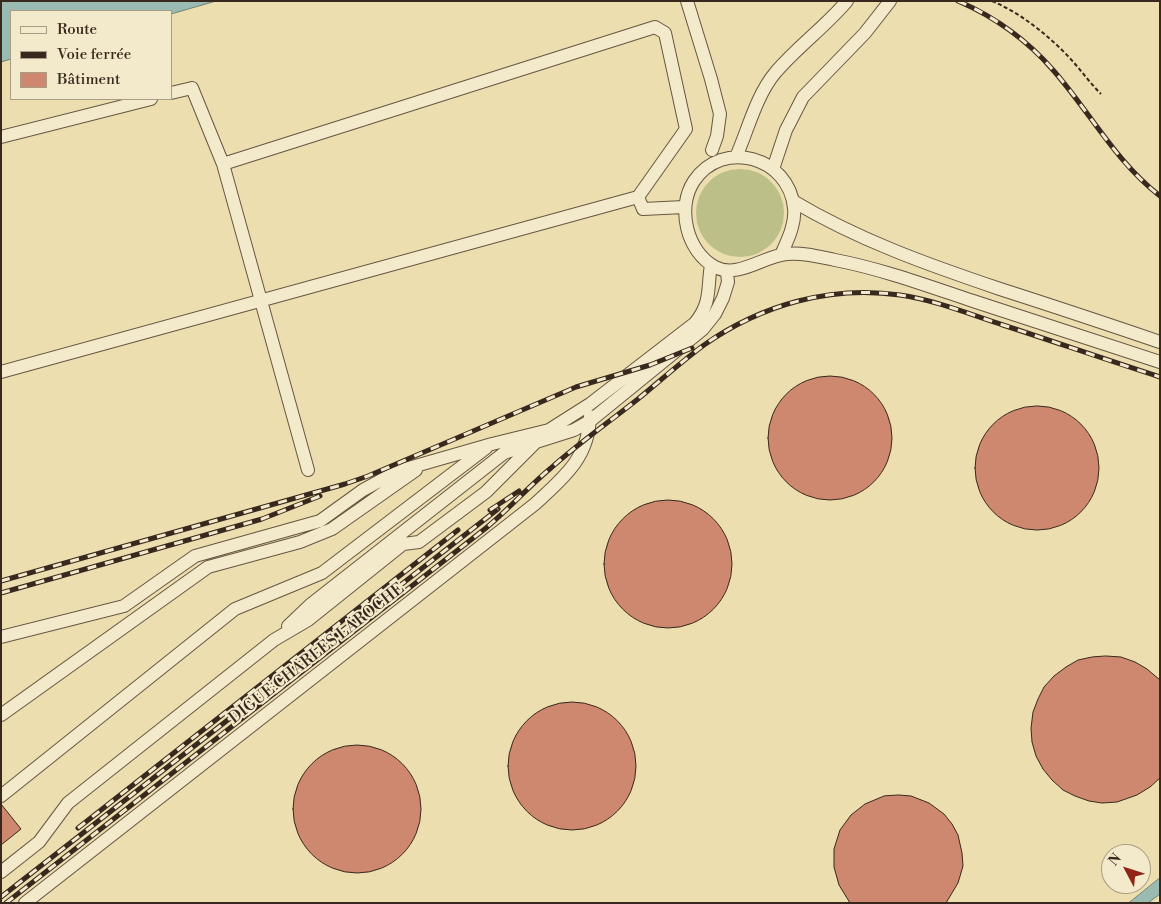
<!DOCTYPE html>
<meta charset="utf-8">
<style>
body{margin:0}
#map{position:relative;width:1161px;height:904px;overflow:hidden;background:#ecdeaf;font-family:"Libre Bodoni",serif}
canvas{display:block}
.frame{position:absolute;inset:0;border:2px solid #39281e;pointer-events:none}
.legend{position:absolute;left:10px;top:10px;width:162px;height:90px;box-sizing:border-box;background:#f3eacb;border:1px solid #a99c86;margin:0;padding:6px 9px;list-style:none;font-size:15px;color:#39281e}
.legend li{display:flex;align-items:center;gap:10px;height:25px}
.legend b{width:25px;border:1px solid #a99c86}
.north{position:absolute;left:1101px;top:844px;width:50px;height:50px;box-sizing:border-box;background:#f3eacb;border:1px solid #a99c86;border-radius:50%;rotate:310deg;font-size:14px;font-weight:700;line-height:20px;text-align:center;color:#39281e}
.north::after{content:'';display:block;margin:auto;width:18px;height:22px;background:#8f2418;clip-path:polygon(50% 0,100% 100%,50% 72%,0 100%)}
</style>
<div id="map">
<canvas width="1161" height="904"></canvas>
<div class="frame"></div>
<ul class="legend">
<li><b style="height:6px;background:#f3eacb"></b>Route</li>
<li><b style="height:6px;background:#39281e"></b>Voie ferrée</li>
<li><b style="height:14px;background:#cd886f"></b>Bâtiment</li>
</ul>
<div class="north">N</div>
</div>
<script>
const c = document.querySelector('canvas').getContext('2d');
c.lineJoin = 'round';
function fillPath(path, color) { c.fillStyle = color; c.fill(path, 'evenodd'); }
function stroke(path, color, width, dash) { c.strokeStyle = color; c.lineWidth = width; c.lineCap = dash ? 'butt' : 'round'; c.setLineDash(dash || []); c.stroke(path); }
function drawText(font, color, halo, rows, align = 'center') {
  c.font = font + ' "Libre Bodoni",serif'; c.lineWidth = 4; c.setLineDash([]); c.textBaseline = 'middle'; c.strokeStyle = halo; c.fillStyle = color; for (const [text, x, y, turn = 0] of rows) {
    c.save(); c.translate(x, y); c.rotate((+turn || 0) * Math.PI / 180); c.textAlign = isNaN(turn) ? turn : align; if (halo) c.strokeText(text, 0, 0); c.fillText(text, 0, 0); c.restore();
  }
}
const green = new Path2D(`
 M696 213a44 44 0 1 1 88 0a44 44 0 1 1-88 0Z`);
const water = new Path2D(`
 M1 1H216L171 14V11H11V59L1 62Z
 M1160 878V894L1148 903H1129Z`);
const building = new Path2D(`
 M768 438a62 62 0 1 1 124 0a62 62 0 1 1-124 0Z
 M975 468a62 62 0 1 1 124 0a62 62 0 1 1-124 0Z
 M604 564a64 64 0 1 1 128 0a64 64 0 1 1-128 0Z
 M1106 656 1121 657 1135 662 1147 669 1160 680V778L1150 787 1137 795 1117 802 1102 803 1089 801 1075 796 1063 790 1052 780 1043 769 1036 756 1032 742 1031 728 1033 712 1038 699 1044 687 1054 676 1066 667 1078 660 1092 657Z
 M508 766a64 64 0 1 1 128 0a64 64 0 1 1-128 0Z
 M293 809a64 64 0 1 1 128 0a64 64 0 1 1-128 0Z
 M899 795 911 796 929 803 944 814 952 824 958 835 962 853 963 866 958 883 946 903H850L839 885 834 867V849L840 830 851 815 865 804 884 796Z
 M1 804 21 829 1 845Z`);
const path = new Path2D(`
 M992 1C1020 13 1044 32 1065 53 1078 66 1088 81 1101 94`);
const minor = new Path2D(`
 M687 1 711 79 720 114 717 136 712 150
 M171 93 192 88 223 164 655 27 665 33 686 129 638 197 643 209 684 207
 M1 137 151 99
 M736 157C748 130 756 96 775 73 797 47 825 27 847 1
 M223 164 308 470
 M773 169 786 130 803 97 865 33 890 1
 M793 201C858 240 929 265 1000 289 1053 306 1107 324 1160 342
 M781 255C787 241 796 224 794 208 789 157 723 138 694 181 676 208 687 252 715 267 738 279 763 256 787 254 803 252 820 257 835 260 882 269 928 286 973 301 1035 321 1098 342 1160 362
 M1 372 638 197
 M288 626 310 605 504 453 533 443
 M1 637 124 606 195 556 320 521 363 490 398 471 492 444 549 430 590 404 695 323C712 302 707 288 711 265
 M1 715 208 567 300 542 332 529 416 470
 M1 796 235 609 322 573 486 448
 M1 872 39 842 68 803 274 640 308 620 403 544 419 542 486 492 536 442 574 430 590 421 703 329 715 314 723 298 728 282 727 272
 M25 903 535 504C563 478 589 458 590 416`);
const rail = new Path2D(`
 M958 1C995 17 1027 40 1053 70 1090 112 1115 161 1160 196
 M490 510 519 491
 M1 581 345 484 368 476 576 387 650 365 692 348
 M1 593 262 519 320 496
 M78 828 458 530
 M1 897 498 509
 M6 903 486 528C509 509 528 487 551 468 579 443 609 422 638 399 660 381 681 362 704 345 761 305 830 285 900 295 935 300 969 314 1003 325 1055 342 1107 360 1160 377`);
const streetNames = [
 ["DIGUE CHARLES LAROCHE",317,654,-38]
];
fillPath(green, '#bcc088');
fillPath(water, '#99bbb1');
stroke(water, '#738076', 1);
fillPath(building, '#cd886f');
stroke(building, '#39281e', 1);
stroke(minor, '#665642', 14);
stroke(path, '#39281e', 2, [4, 2.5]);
stroke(minor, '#f3eacb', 12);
stroke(rail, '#39281e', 5);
stroke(rail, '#f3eacb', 3, [9]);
drawText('16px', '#39281e', '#f3eacb', streetNames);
</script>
